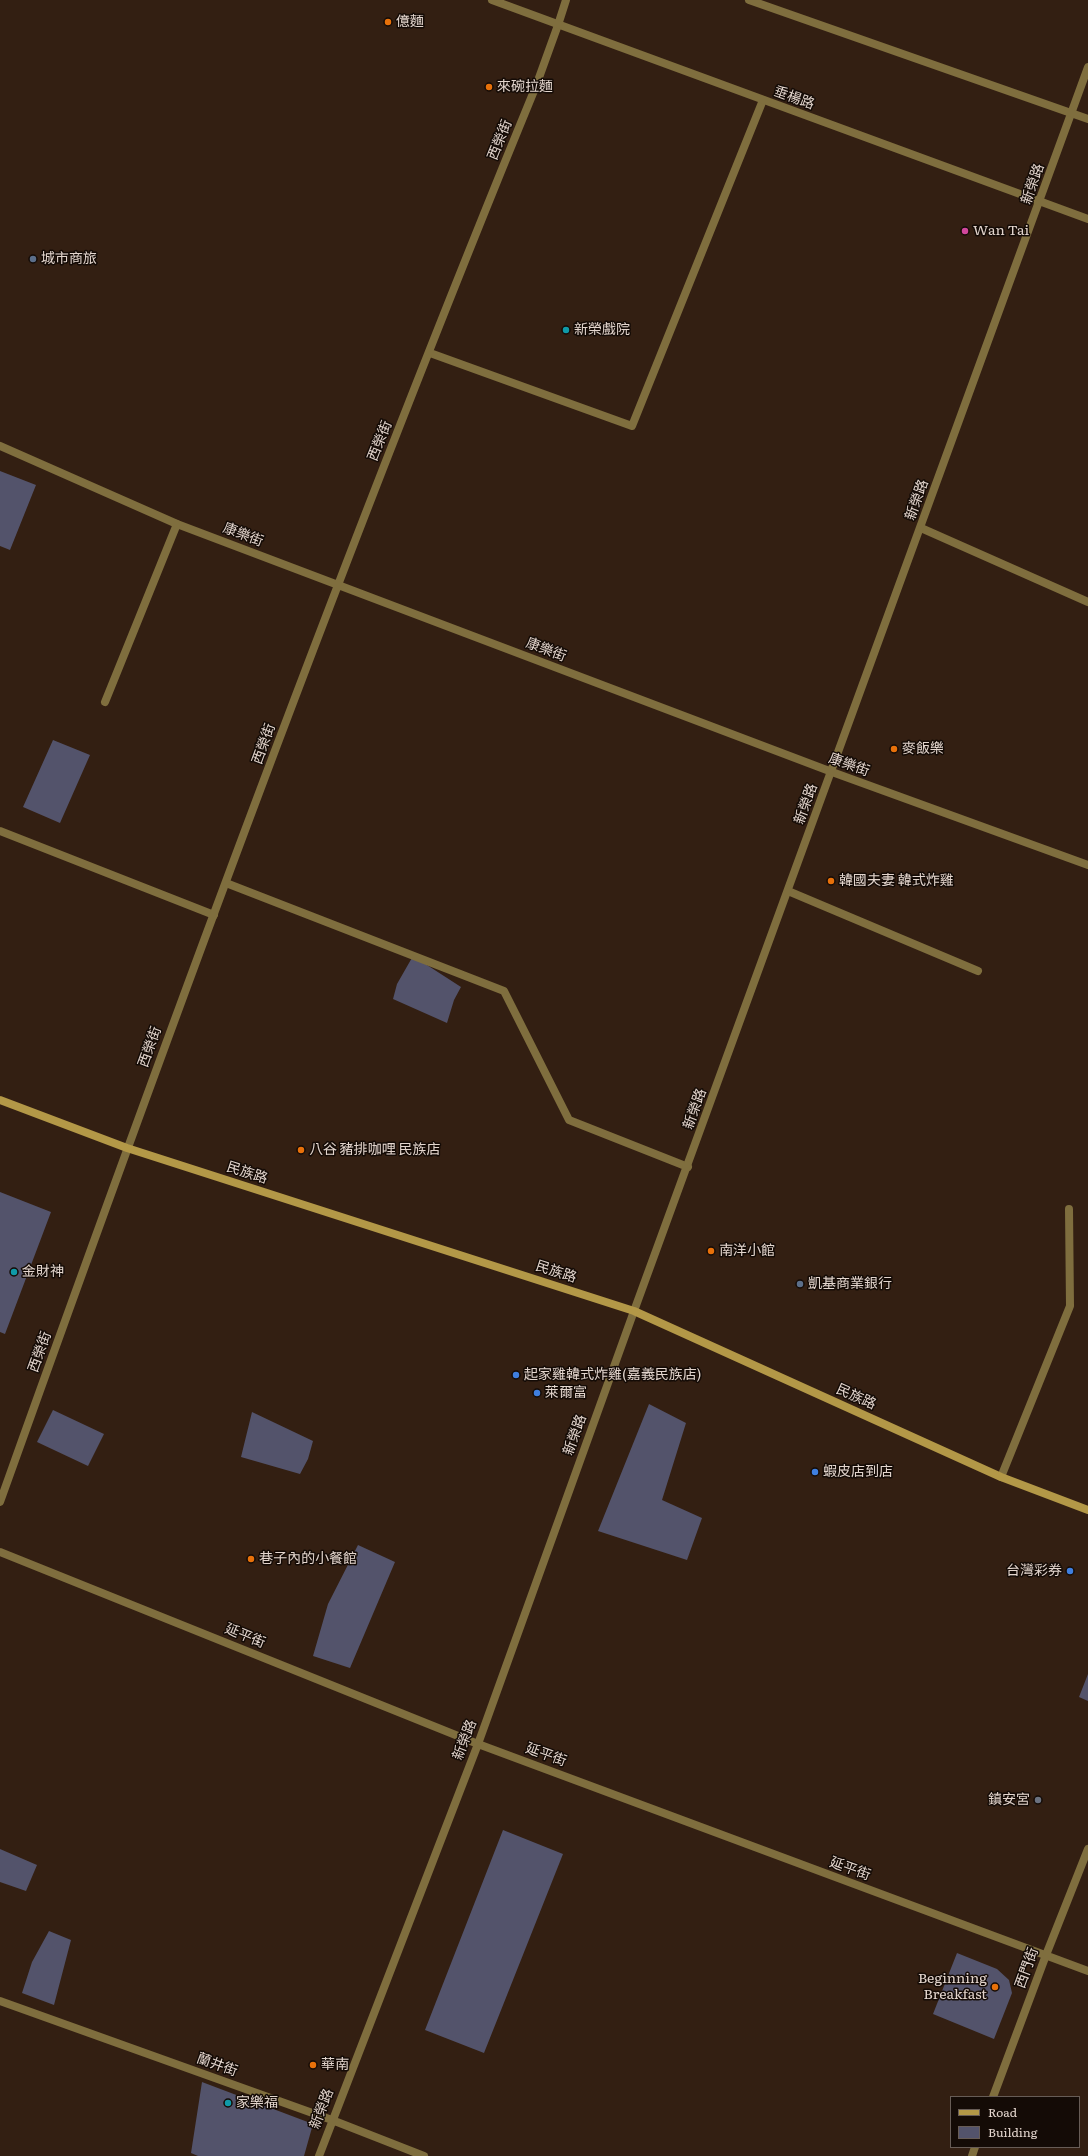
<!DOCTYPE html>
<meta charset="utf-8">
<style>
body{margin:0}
#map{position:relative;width:1088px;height:2156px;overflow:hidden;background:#331f12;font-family:Literata,serif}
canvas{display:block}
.legend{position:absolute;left:950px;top:2096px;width:130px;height:52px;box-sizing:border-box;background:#140b06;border:1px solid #675c56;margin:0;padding:5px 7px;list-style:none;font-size:12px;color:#e3d5cd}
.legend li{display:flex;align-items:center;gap:8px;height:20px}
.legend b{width:20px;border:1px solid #675c56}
</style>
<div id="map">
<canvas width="1088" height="2156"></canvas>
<ul class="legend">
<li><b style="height:5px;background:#b39847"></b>Road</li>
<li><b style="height:11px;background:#53536b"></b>Building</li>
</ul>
</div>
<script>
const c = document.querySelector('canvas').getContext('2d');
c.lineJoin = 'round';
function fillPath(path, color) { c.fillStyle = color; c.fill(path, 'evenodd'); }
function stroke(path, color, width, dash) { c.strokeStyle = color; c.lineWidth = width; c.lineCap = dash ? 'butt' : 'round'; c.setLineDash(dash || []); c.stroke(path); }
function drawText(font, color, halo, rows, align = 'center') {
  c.font = font + ' Literata,"Noto Sans TC",serif'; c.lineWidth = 3; c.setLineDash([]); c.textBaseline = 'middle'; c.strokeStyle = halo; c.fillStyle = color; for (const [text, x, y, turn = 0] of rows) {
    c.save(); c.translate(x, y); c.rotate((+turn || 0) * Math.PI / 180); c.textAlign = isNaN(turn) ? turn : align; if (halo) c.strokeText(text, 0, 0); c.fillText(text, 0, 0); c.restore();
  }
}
const building = new Path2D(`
 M0 471 36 485 10 550 0 546Z
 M53 740 90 755 60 823 23 807Z
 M413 956 461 987 454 1000 447 1023 393 999 397 984Z
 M0 1192 51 1212 5 1334 0 1332Z
 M649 1404 686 1423 662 1500 702 1518 687 1560 598 1531Z
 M53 1410 104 1434 88 1466 37 1442Z
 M252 1412 313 1441 308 1459 300 1474 241 1457Z
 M358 1545 395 1562 350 1668 313 1656 328 1604Z
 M1088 1674V1701L1079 1697Z
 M503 1830 563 1854 484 2053 425 2030Z
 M0 1849 37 1865 26 1891 0 1882Z
 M49 1931 71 1940 54 2005 22 1993 32 1962Z
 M957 1953 997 1969 1009 1980 1012 1993 994 2039 933 2014Z
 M202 2082 313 2124 304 2156H198L191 2153Z`);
const service = new Path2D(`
 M558 25 566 0
 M430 353 632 426 763 100
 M921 528 1088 602
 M105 702 177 524
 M0 831 214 915
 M226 883 504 991 569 1120 688 1167
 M788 891 978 971
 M1001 1477 1070 1306 1069 1209`);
const minor = new Path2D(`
 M0 446 177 524 832 772 1088 865
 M0 1502C170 1027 344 553 536 86L558 25
 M0 1552 478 1744 1088 1971
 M0 2001 332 2120 424 2156
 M993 2097 1046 1955 1088 1849
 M319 2156 478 1744 634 1311 1088 67
 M972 2156 975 2147`);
const tertiary = new Path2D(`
 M492 0 1088 219
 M749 0 1088 119`);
const secondary = new Path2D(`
 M0 1100 127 1148 634 1311 1001 1477 1088 1510`);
const markers = [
 [388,22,4,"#e8710a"],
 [489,87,4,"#e8710a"],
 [965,231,4,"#d1479c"],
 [33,259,4,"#5c6f8a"],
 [566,330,4,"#0f9aa8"],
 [894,749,4,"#e8710a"],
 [831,881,4,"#e8710a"],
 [301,1150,4,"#e8710a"],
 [711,1251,4,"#e8710a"],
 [14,1272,4,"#0f9aa8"],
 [800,1284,4,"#5c6f8a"],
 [516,1375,4,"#3f7fe0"],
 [537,1393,4,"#3f7fe0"],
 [815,1472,4,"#3f7fe0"],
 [251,1559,4,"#e8710a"],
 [1070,1571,4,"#3f7fe0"],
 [1038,1800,4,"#6b7280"],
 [995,1987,4,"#e8710a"],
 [313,2065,4,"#e8710a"],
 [228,2103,4,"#0f9aa8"]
];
const poiNames = [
 ["億麵",396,22],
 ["來碗拉麵",497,87],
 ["Wan Tai",973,231],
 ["城市商旅",41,259],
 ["新榮戲院",574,330],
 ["麥飯樂",902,749],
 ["韓國夫妻 韓式炸雞",839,881],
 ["八谷 豬排咖哩 民族店",309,1150],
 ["南洋小館",719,1251],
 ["金財神",22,1272],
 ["凱基商業銀行",808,1284],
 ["起家雞韓式炸雞(嘉義民族店)",524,1375],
 ["萊爾富",545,1393],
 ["蝦皮店到店",823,1472],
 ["巷子內的小餐館",259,1559],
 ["台灣彩券",1062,1571,"right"],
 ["鎮安宮",1030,1800,"right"],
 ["Beginning",987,1979,"right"],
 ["Breakfast",987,1995,"right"],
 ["華南",321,2065],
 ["家樂福",236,2103]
];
const streetNames = [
 ["垂楊路",794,98,20],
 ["西榮街",500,140,-68],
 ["新榮路",1033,184,-71],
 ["西榮街",380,441,-68],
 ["新榮路",917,500,-70],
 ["康樂街",243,535,21],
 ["康樂街",546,650,21],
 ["西榮街",264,744,-70],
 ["康樂街",849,765,20],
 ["新榮路",806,804,-70],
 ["西榮街",150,1047,-70],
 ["新榮路",695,1109,-70],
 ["民族路",247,1173,18],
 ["民族路",556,1272,18],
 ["西榮街",40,1352,-70],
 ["民族路",856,1397,24],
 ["新榮路",575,1435,-70],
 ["延平街",245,1636,22],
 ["新榮路",465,1740,-69],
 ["延平街",546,1755,20],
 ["延平街",850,1869,20],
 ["西門街",1027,1968,-70],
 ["蘭井街",217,2065,20],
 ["新榮路",322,2109,-69]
];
fillPath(building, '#53536b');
stroke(service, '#7f6e3e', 8);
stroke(minor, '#7f6e3e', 8);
stroke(tertiary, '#7f6e3e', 8);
stroke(secondary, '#b39847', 8);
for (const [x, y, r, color] of markers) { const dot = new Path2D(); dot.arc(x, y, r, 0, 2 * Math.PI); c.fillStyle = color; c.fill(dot); stroke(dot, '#140b06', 1.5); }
drawText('14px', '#e3d5cd', '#140b06', poiNames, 'left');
drawText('14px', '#e3d5cd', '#140b06', streetNames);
</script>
